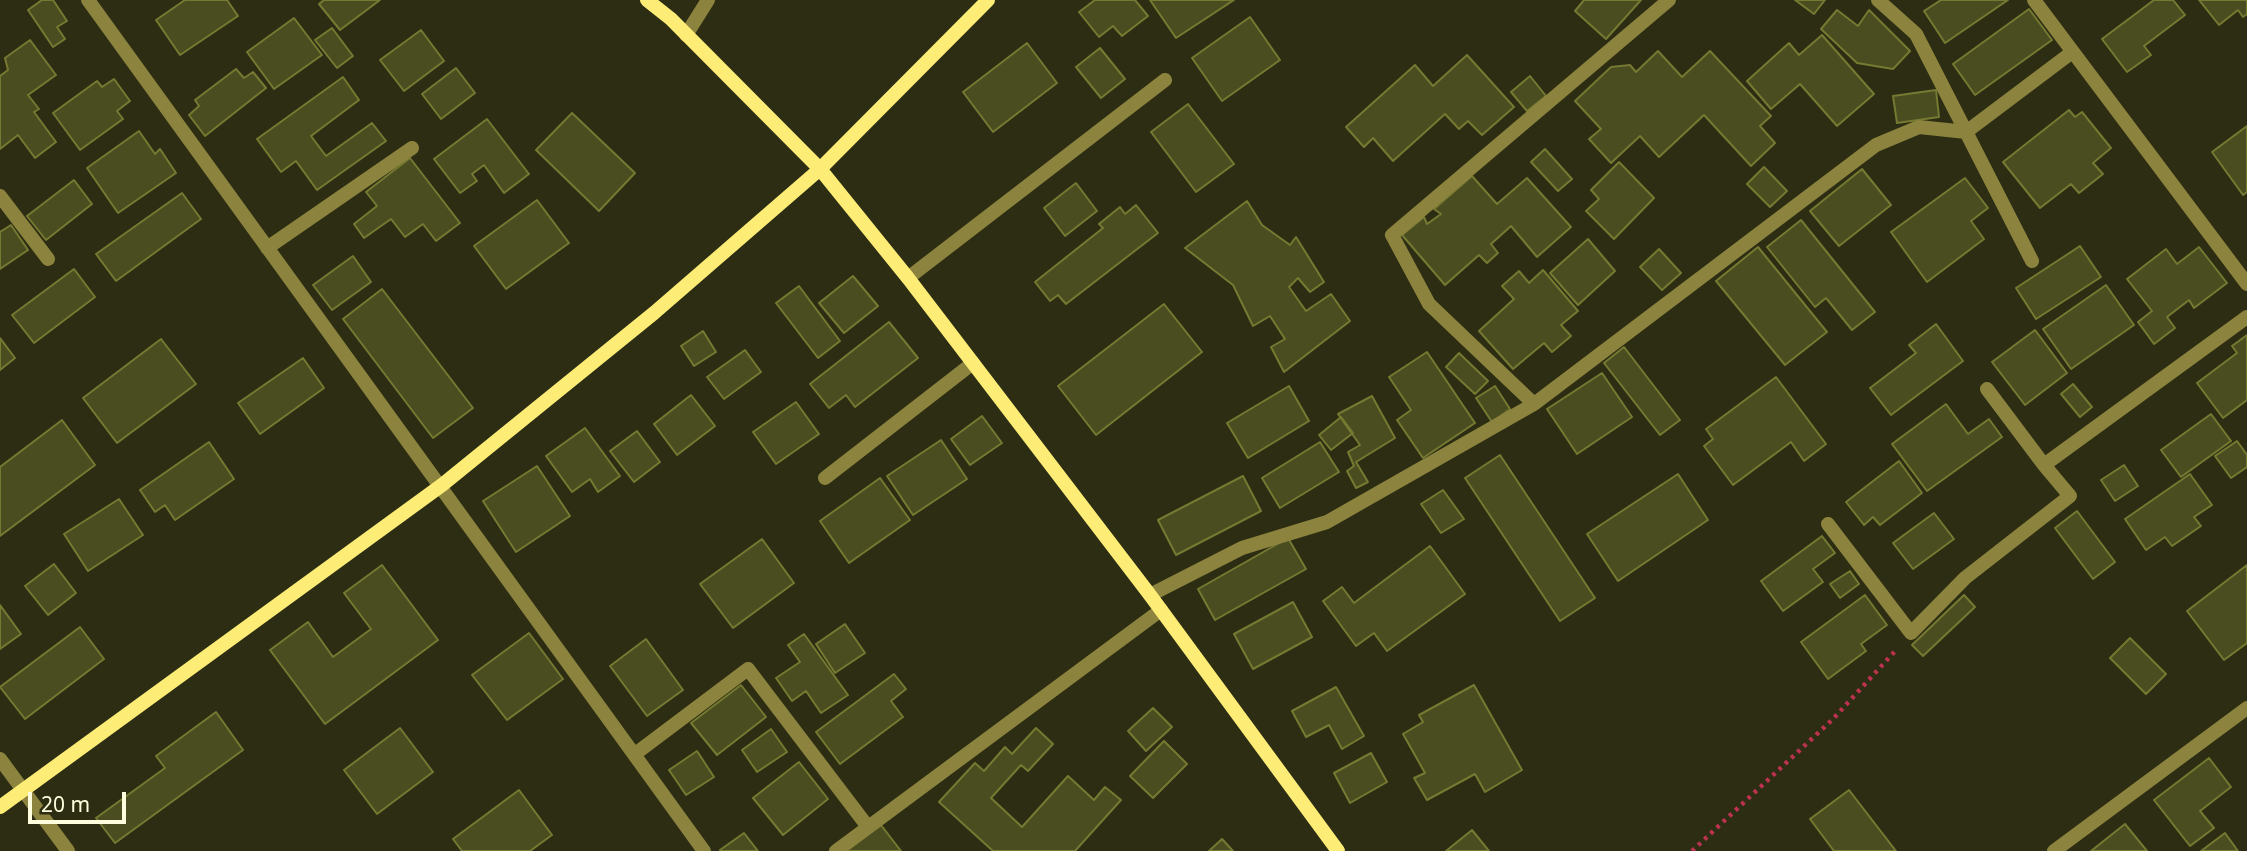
<!DOCTYPE html>
<style>
body{margin:0}
#map{position:relative;width:2247px;height:851px;overflow:hidden;background:#2c2d12;font-family:"Noto Sans",sans-serif}
canvas{display:block}
.scale{position:absolute;left:28px;top:792px;width:98px;height:32px;box-sizing:border-box;border:4px solid #fefede;border-top:0;padding-left:9px;font-size:21px;line-height:24px;white-space:nowrap;color:#fefede;-webkit-text-stroke:5px #2c2d12;paint-order:stroke}
</style>
<div id="map">
<canvas width="2247" height="851"></canvas>
<div class="scale">20 m</div>
</div>
<script>
const c = document.querySelector('canvas').getContext('2d');
c.lineJoin = 'round';
function fillPath(path, color) { c.fillStyle = color; c.fill(path, 'evenodd'); }
function stroke(path, color, width, dash) { c.strokeStyle = color; c.lineWidth = width; c.lineCap = dash ? 'butt' : 'round'; c.setLineDash(dash || []); c.stroke(path); }
const building = new Path2D(`
 M42 0H53L67 21 57 27 65 39 53 47 28 10Z
 M185 0H227L238 16 180 55 156 20Z
 M324 0H380L340 30 319 4Z
 M1095 0H1135L1148 16 1122 36 1113 26 1099 37 1079 12Z
 M1150 0H1234L1176 38Z
 M1584 0H1641L1606 39 1575 11Z
 M1795 0H1825L1814 14Z
 M1941 0H2008L1945 43 1924 11Z
 M2154 0H2173L2185 15 2144 46 2151 55 2127 72 2102 39Z
 M2199 0H2247V14L2243 17 2238 10 2219 25Z
 M2029 9 2052 40 1975 95 1953 64Z
 M1837 10 1858 26 1869 10 1910 51 1893 69 1857 63 1821 29Z
 M1250 17 1280 60 1222 101 1192 58Z
 M294 18 322 55 274 89 247 52Z
 M332 28 353 56 337 68 315 40Z
 M421 30 444 61 404 91 380 60Z
 M1822 35 1874 94 1837 126 1800 84 1771 109 1747 81 1789 43 1799 55Z
 M30 40 56 75 28 95 39 109 34 112 56 142 35 158 18 135 0 149V76L8 70 5 58Z
 M1027 43 1057 83 993 132 963 92Z
 M1100 48 1125 79 1101 98 1076 67Z
 M1658 51 1682 77 1710 51 1771 116 1760 126 1775 143 1751 166 1704 115 1659 157 1640 136 1611 163 1589 139 1601 129 1575 101 1611 67 1630 65 1636 72Z
 M1467 55 1514 107 1482 135 1468 121 1459 129 1445 114 1393 161 1373 138 1364 147 1346 127 1415 65 1433 86Z
 M456 68 475 93 441 119 422 94Z
 M236 69 244 78 253 72 266 88 205 136 189 115 199 106 195 100Z
 M1530 76 1546 96 1527 111 1511 92Z
 M343 77 359 100 311 136 326 156 372 123 386 141 317 190 296 161 281 172 257 139Z
 M114 79 130 101 117 111 123 119 80 150 53 113 97 81 102 87Z
 M1936 90 1939 117 1897 123 1893 96Z
 M1188 104 1234 164 1196 192 1151 132Z
 M2069 110 2075 117 2082 112 2111 148 2093 163 2103 174 2079 193 2071 184 2040 208 2003 162Z
 M572 113 635 173 599 211 536 150Z
 M487 119 529 174 504 193 484 165 472 174 477 181 460 193 434 159Z
 M2247 126V192L2243 195 2212 152Z
 M139 131 155 154 160 149 176 173 118 213 87 168Z
 M1545 149 1572 179 1558 191 1531 162Z
 M410 158 460 223 436 241 423 224 405 237 391 219 364 238 354 224 377 206 366 192Z
 M1619 162 1654 198 1614 239 1586 211 1599 199 1591 190Z
 M1764 167 1787 191 1770 207 1747 184Z
 M1862 169 1891 205 1839 246 1810 211Z
 M1472 176 1497 204 1527 178 1571 227 1537 257 1511 226 1491 244 1498 253 1487 263 1479 255 1445 285 1402 235 1424 217 1427 224 1441 214 1434 209Z
 M1965 178 1988 208 1971 221 1984 239 1927 282 1891 232Z
 M74 180 92 204 46 240 27 216Z
 M1076 183 1097 211 1065 236 1044 208Z
 M182 193 201 219 116 281 96 254Z
 M537 200 569 243 506 289 474 246Z
 M1247 201 1262 225 1290 245 1296 237 1324 282 1310 292 1298 278 1289 287 1306 311 1331 294 1350 321 1284 372 1271 347 1285 339 1270 316 1253 326 1233 285 1185 248Z
 M1136 205 1158 233 1066 304 1058 295 1050 301 1035 282 1103 228 1099 224 1120 207 1125 214Z
 M1801 220 1875 312 1852 330 1826 298 1815 307 1767 247Z
 M11 225 28 250 0 269V232Z
 M1588 239 1615 271 1578 305 1550 273Z
 M2080 246 2101 277 2036 319 2016 288Z
 M1758 247 1827 332 1785 365 1716 281Z
 M2199 247 2227 283 2194 308 2189 300 2167 317 2175 328 2154 344 2138 322 2152 311 2127 279 2166 249 2177 264Z
 M1659 249 1681 273 1662 290 1640 267Z
 M353 256 371 282 332 310 313 285Z
 M74 269 95 297 34 343 12 315Z
 M1543 270 1578 311 1561 325 1571 336 1552 352 1544 343 1513 369 1479 331 1514 299 1502 286 1519 271 1529 283Z
 M853 276 878 306 844 333 819 303Z
 M2106 285 2134 325 2071 369 2043 329Z
 M799 286 840 341 818 358 776 303Z
 M382 289 473 408 433 438 343 319Z
 M1164 304 1202 352 1096 435 1058 386Z
 M889 322 918 358 855 407 846 395 829 408 810 384Z
 M1936 324 1963 361 1891 415 1870 388 1916 353 1909 345Z
 M2035 330 2067 373 2025 405 1992 362Z
 M703 331 716 352 694 366 681 346Z
 M2247 335V400L2223 418 2197 383 2237 353 2232 346Z
 M0 338 15 358 0 370Z
 M161 339 196 384 117 443 83 398Z
 M1624 347 1680 420 1660 435 1604 363Z
 M745 350 761 372 724 399 707 377Z
 M1427 352 1475 423 1423 458 1397 420 1411 410 1389 377Z
 M1459 353 1488 381 1475 394 1446 367Z
 M303 358 324 388 260 434 238 403Z
 M1602 373 1632 417 1577 454 1547 409Z
 M1776 377 1826 444 1804 461 1791 442 1733 485 1704 446 1713 439 1706 429Z
 M2073 384 2092 407 2080 417 2061 394Z
 M1289 386 1309 421 1248 458 1227 423Z
 M1495 386 1510 409 1492 422 1476 398Z
 M691 395 715 426 677 455 654 424Z
 M1372 396 1395 438 1356 462 1368 482 1356 488 1347 471 1354 466 1348 452 1360 445 1338 414Z
 M796 402 819 434 776 464 753 432Z
 M1946 404 1968 434 1989 419 2002 437 1927 491 1892 444Z
 M2211 414 2231 441 2181 477 2161 450Z
 M982 416 1002 443 970 465 951 439Z
 M1341 417 1353 433 1331 450 1319 435Z
 M62 420 95 465 0 536V467Z
 M585 428 620 476 598 492 590 479 572 492 546 456Z
 M637 431 660 462 634 482 610 451Z
 M941 440 967 479 913 515 887 476Z
 M2237 441 2247 455V467L2231 478 2215 456Z
 M209 442 234 479 175 520 165 505 155 512 140 490Z
 M1320 442 1339 472 1280 508 1262 478Z
 M1500 455 1595 598 1560 621 1465 478Z
 M1899 461 1922 493 1880 525 1873 517 1864 525 1846 502Z
 M2124 465 2138 486 2115 501 2101 480Z
 M537 466 570 516 516 552 483 501Z
 M1678 474 1708 520 1618 581 1587 534Z
 M2190 474 2212 505 2194 517 2201 526 2172 546 2165 537 2146 550 2125 519Z
 M1243 476 1261 511 1176 555 1158 520Z
 M880 478 910 520 849 563 820 521Z
 M1443 490 1464 519 1441 533 1421 504Z
 M119 499 143 535 88 571 64 534Z
 M2077 511 2115 562 2093 579 2055 528Z
 M1934 513 1954 539 1913 569 1893 543Z
 M1822 536 1835 553 1813 569 1823 582 1783 611 1761 581Z
 M1288 538 1306 569 1215 620 1198 589Z
 M762 539 794 583 733 628 700 584Z
 M1430 546 1465 594 1387 651 1374 633 1356 646 1323 601 1342 587 1354 603Z
 M54 564 76 593 48 615 25 586Z
 M382 565 438 640 325 724 270 650 308 622 333 657 371 629 344 593Z
 M2247 565V643L2224 660 2187 611Z
 M1850 571 1859 584 1840 598 1830 584Z
 M1865 595 1887 625 1861 644 1866 651 1828 679 1801 642Z
 M1964 595 1975 607 1923 656 1912 645Z
 M1293 602 1312 637 1253 669 1234 634Z
 M0 605 21 634 0 649Z
 M845 624 865 653 835 673 816 644Z
 M80 627 104 659 25 719 0 687Z
 M529 633 563 679 507 720 472 675Z
 M804 634 848 695 821 713 806 691 792 701 776 678 800 662 788 645Z
 M2130 638 2166 674 2146 694 2110 658Z
 M646 639 683 690 647 716 610 666Z
 M894 674 906 689 891 701 903 717 840 764 816 732Z
 M741 685 766 717 717 755 691 723Z
 M1474 685 1522 770 1485 792 1475 774 1427 800 1414 778 1425 773 1403 734 1423 722 1419 715Z
 M1336 687 1364 736 1342 749 1329 725 1306 737 1292 711Z
 M1153 708 1172 727 1146 751 1128 731Z
 M216 712 243 750 115 843 96 818 165 768 156 756Z
 M400 728 433 772 377 814 344 770Z
 M1036 728 1053 744 1028 771 1021 765 991 798 1022 827 1068 776 1094 800 1105 787 1121 800 1075 851H993L939 802 975 763 984 771 1005 747 1012 754Z
 M771 729 787 752 757 772 742 750Z
 M1164 741 1187 764 1153 798 1130 776Z
 M697 751 714 777 686 795 669 770Z
 M1371 753 1387 782 1350 803 1334 773Z
 M2209 758 2231 787 2200 811 2214 828 2190 846 2154 800Z
 M799 762 828 799 783 835 753 798Z
 M519 790 552 835 530 851H462L453 839Z
 M1849 790 1896 851H1834L1810 819Z
 M2125 824 2147 851H2091Z
 M881 825 901 851H846Z
 M1472 830 1489 851H1446Z
 M744 833 758 851H721L720 850Z
 M2225 833 2238 851H2201Z
 M1222 839 1233 851H1209Z`);
const path = new Path2D(`
 M1692 851 1833 719 1897 649`);
const street = new Path2D(`
 M88 0 704 851
 M1878 0 1916 34 2032 261
 M2034 0 2247 284
 M686 35 708 0
 M0 196 48 259
 M267 248 412 148
 M908 278 1165 80
 M1987 389 2044 465 2247 317
 M1534 404 1429 304 1392 235 1669 0
 M825 478 973 363
 M1828 524 1911 633 1965 578 2070 496 2044 465
 M1150 595 1242 548 1327 522 1534 404 1876 145 1919 127 1966 132 2071 53
 M635 754 748 669 868 827
 M0 759 68 851
 M836 851 1161 610
 M2054 851 2247 708`);
const secondary = new Path2D(`
 M647 0 671 19 820 169 908 278 1150 595 1338 851
 M0 807 442 485 654 313 820 169 988 0`);
fillPath(building, '#4a4d1f');
stroke(building, '#757931', 2);
stroke(path, '#bd334f', 4.5, [3.5, 5]);
stroke(street, '#8b833e', 14);
stroke(secondary, '#fded77', 14);
</script>
